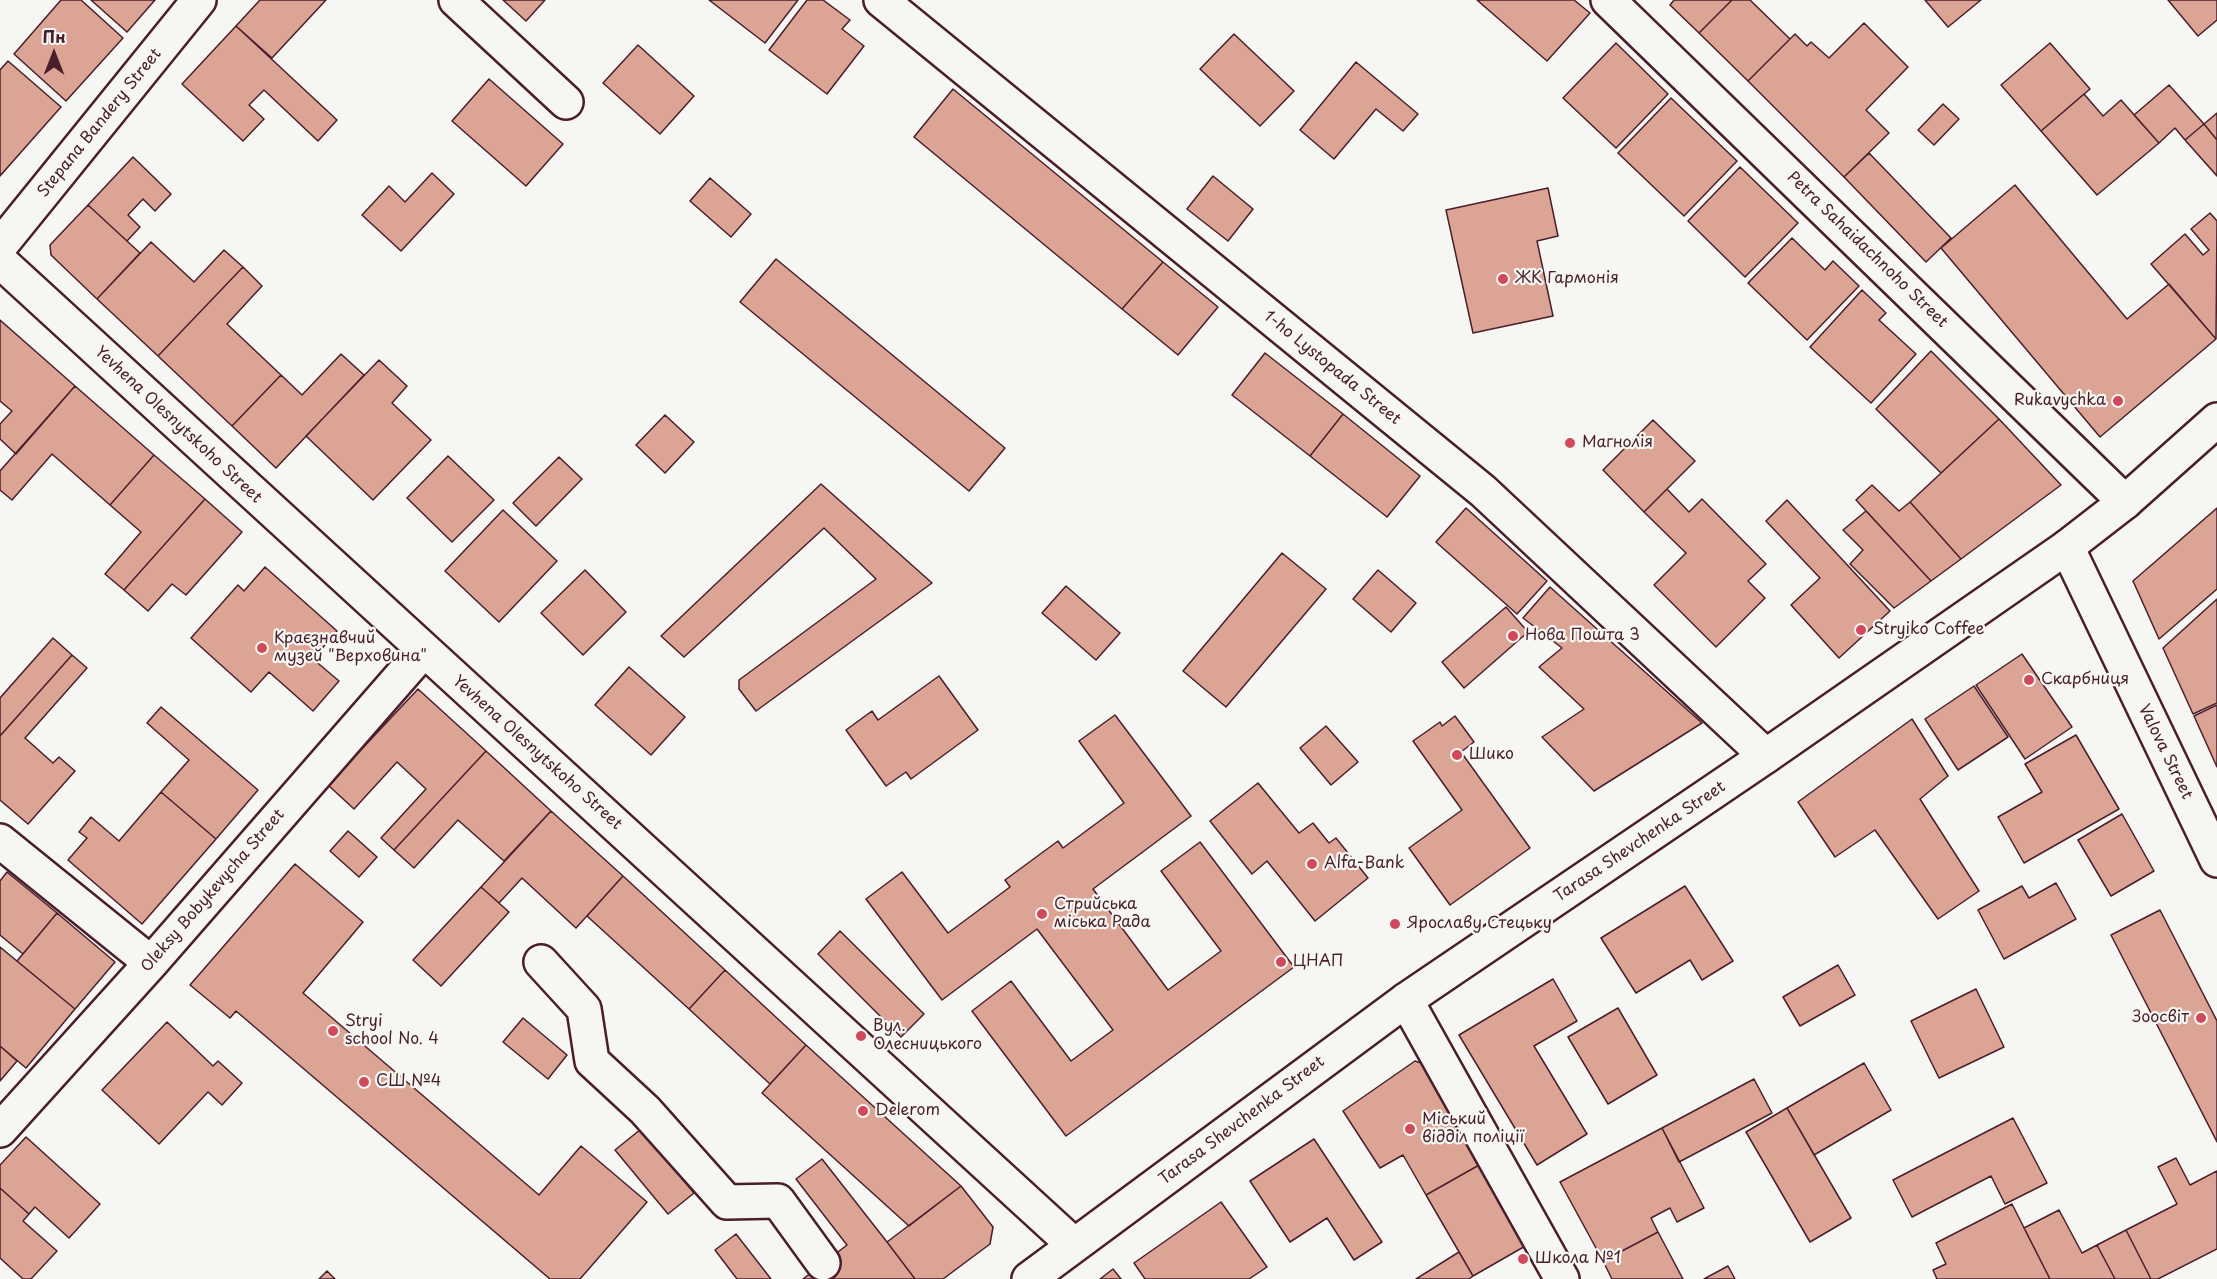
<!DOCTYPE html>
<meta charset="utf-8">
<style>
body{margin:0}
#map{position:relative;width:2217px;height:1279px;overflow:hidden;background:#f6f6f2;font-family:"Playpen Sans",sans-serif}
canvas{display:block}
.north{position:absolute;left:24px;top:24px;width:60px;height:60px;-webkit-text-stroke:4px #f6f6f2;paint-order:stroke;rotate:0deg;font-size:16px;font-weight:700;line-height:24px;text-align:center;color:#4a1f2b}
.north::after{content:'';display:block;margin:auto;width:21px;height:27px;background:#4a1f2b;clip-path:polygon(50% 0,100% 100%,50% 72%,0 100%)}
</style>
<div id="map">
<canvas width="2217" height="1279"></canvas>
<div class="north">Пн</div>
</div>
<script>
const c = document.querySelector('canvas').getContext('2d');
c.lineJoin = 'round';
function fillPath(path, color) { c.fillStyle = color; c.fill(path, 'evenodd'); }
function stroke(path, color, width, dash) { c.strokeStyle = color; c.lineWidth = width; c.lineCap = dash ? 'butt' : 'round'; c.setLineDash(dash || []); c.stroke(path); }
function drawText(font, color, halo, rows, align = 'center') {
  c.font = font + ' "Playpen Sans",sans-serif'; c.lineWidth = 4.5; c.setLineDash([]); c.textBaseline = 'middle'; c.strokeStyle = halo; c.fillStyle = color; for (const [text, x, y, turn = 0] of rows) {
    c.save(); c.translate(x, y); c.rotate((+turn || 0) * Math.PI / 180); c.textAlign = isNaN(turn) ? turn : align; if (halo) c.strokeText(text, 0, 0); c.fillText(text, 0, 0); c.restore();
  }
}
const building = new Path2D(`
 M61 0H81L123 38 66 101 14 54Z
 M91 0H155L127 32Z
 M260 0H326L272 58 236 26Z
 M503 0H545L526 21Z
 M709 0H798L765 43Z
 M807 0H823L850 20 842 29 864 46 827 94 769 50Z
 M1477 0H1574L1590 13 1547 61Z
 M1674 0H1732L1699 33 1670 5Z
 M1732 0H1750L1790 39 1748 81 1699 33Z
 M1925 0H1981L1948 27Z
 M2168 0H2217V20L2198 36Z
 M1864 23 1908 67 1866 110 1889 133 1844 177 1748 81 1795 34 1807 46 1811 42 1829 58Z
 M236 26 337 120 318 141 264 90 249 105 264 119 243 141 182 84Z
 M1234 34 1294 91 1260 126 1200 69Z
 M1616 43 1668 94 1616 148 1563 98Z
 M2050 43 2090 89 2041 131 2001 85Z
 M638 45 694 96 660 134 603 83Z
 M8 61 61 107 0 176V70Z
 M1356 62 1418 114 1403 131 1376 109 1334 159 1300 130Z
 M489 79 563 144 526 186 452 121Z
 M2169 85 2204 124 2185 140 2175 128 2159 143 2134 115Z
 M953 89 1163 262 1122 309 914 137Z
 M2084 94 2103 116 2121 100 2159 143 2097 195 2041 131Z
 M1671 98 1737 161 1684 216 1618 153Z
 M1943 104 1959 119 1934 145 1918 130Z
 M2217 113V140L2204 124Z
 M2204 124 2217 140V176L2185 140Z
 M1869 153 1951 238 1926 262 1844 177Z
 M133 157 171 194 155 211 143 199 128 215 140 227 127 241 88 205Z
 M1740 167 1798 223 1745 277 1688 221Z
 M432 173 454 194 401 251 362 215 389 186 405 202Z
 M1213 176 1253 209 1228 241 1187 209Z
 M710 178 751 214 731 237 690 201Z
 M2015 185 2127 319 2169 284 2216 339 2100 437 1941 248Z
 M1548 188 1558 236 1537 241 1553 316 1473 333 1446 210Z
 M88 205 140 253 97 299 51 255 50 245Z
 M2210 213 2217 221 2216 339 2151 264 2185 234 2203 255 2209 250 2191 229Z
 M1792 238 1825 270 1833 261 1859 286 1807 340 1748 283Z
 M151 242 194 282 224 250 243 267 158 356 97 299Z
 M776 259 1005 448 969 491 740 302Z
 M1163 262 1218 307 1178 355 1122 309Z
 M243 267 262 286 227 324 281 375 232 426 158 356Z
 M1862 290 1886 313 1879 320 1916 354 1871 403 1810 347Z
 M0 320 75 386 16 454 0 439V424L12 411 0 401Z
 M1931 351 1999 419 1941 473 1876 409Z
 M1265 353 1343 414 1310 456 1232 395Z
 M341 354 364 375 276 468 232 426 281 375 302 395Z
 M379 360 407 386 392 403 431 440 373 500 306 436Z
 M75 386 154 455 110 505 52 454 12 500 0 490V471Z
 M1343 414 1420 476 1387 517 1310 456Z
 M665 415 694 442 665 473 636 445Z
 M1999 419 2061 485 1961 559 1910 502Z
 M1653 420 1695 461 1644 512 1603 470Z
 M154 455 205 499 124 590 105 574 141 532 110 505Z
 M448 456 494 500 452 542 407 498Z
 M559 457 582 479 536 526 513 503Z
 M821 484 932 583 756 711 739 689V680L876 579 824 528 684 657 661 636Z
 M1872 485 1899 511 1910 502 1961 559 1931 581 1856 500Z
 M1667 489 1689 512 1702 499 1766 564 1748 581 1765 598 1716 647 1654 585 1686 553 1644 512Z
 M205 499 242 532 186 595 172 584 148 611 124 590Z
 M1787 500 1890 611 1839 658 1791 605 1820 578 1766 521Z
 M1466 508 1547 581 1517 614 1436 542Z
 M2217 508V589L2159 639 2133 581Z
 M503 510 557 561 499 622 445 571Z
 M1866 511 1931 581 1894 608 1850 564 1863 550 1843 530Z
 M1282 553 1326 589 1226 707 1183 671Z
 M265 567 337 631 313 659 339 681 313 711 269 672 251 692 191 638 238 585 244 591Z
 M585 570 626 612 583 655 541 613Z
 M1378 570 1416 603 1391 632 1353 599Z
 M1066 586 1120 633 1096 660 1042 613Z
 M1550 587 1702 723 1594 791 1542 737 1584 709 1539 667 1562 648 1523 618Z
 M2217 599V703L2193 714 2163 648Z
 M1506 607 1528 632 1464 688 1442 662Z
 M53 638 72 655 0 736V698Z
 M2022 654 2072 727 2025 759 1976 685Z
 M72 655 87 668 25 738 53 763 59 757 75 771 28 824 0 800V736Z
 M629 667 685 717 651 755 595 705Z
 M939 676 978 730 911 779 906 772 886 786 846 730 872 711 878 720Z
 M1974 686 2008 737 1958 770 1925 719Z
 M418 689 486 751 394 850 381 838 426 789 397 762 354 809 328 785Z
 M2217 705V767L2194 716Z
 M161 707 258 790 216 839 161 792 189 760 147 723Z
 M1115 715 1191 816 1093 889 1168 990 1221 951 1161 871 1200 842 1294 967 1066 1136 972 1011 1011 981 1071 1061 1113 1030 1037 929 942 1000 866 899 902 872 948 933 1010 887 1005 880 1058 841 1063 848 1124 803 1079 741Z
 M1455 716 1474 742 1461 752 1530 848 1450 905 1409 848 1462 810 1413 741 1440 722 1442 726Z
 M1912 719 1948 776 1920 799 1979 891 1938 919 1875 830 1835 857 1798 802Z
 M1326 726 1358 762 1331 785 1300 748Z
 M2076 735 2119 809 2024 863 1998 817 2042 792 2025 764Z
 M486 751 551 811 504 861 458 820 414 868 394 850Z
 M1258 783 1299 833 1313 823 1329 843 1336 838 1368 878 1315 921 1267 861 1252 874 1210 821Z
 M161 792 216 839 142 924 68 860 87 838 79 832 91 817 119 841Z
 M551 811 623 876 576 928 522 878 499 903 481 887Z
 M2122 814 2154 871 2111 896 2078 840Z
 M348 831 377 857 359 877 330 851Z
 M295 864 363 922 303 993 539 1195 581 1146 647 1202 580 1279H550L236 1011 230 1018 190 985Z
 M7 872 57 913 23 954 0 935V881Z
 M623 876 725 970 689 1009 587 916Z
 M2056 883 2076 919 2004 959 1978 910 2022 886 2029 898Z
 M1685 886 1733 961 1702 980 1690 960 1636 993 1601 938Z
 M481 887 509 912 441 986 413 960Z
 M2160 910 2217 1021V1142L2111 935Z
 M57 913 115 962 75 1009 17 961Z
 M840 931 924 1014 901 1037 818 954Z
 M0 947 75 1009 26 1068 0 1046Z
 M1838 965 1855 995 1800 1026 1783 997Z
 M725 970 806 1045 770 1084 689 1009Z
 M1553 979 1577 1021 1534 1046 1587 1134 1537 1165 1459 1035Z
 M1976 989 2004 1047 1939 1078 1911 1021Z
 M1618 1008 1657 1075 1608 1104 1568 1037Z
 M523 1018 567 1055 548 1079 503 1042Z
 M167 1022 213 1066 218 1061 242 1083 222 1105 208 1092 159 1144 102 1090Z
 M806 1045 961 1186 909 1226 762 1093Z
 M0 1046 17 1061 0 1081Z
 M1415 1061 1433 1067 1488 1160 1426 1195 1403 1155 1380 1168 1343 1111Z
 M1864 1063 1891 1110 1814 1155 1787 1108Z
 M1754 1079 1772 1113 1679 1162 1662 1128Z
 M1787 1108 1851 1218 1810 1242 1746 1132Z
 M2013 1118 2047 1183 2005 1204 1991 1176 1912 1217 1893 1180Z
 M1662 1128 1704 1208 1677 1222 1670 1208 1651 1218 1658 1232 1603 1261 1560 1182Z
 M641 1129 694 1193 668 1214 615 1150Z
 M26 1137 100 1204 69 1238 35 1207 29 1214 0 1188V1165Z
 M1314 1139 1382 1242 1354 1260 1327 1218 1290 1242 1250 1181Z
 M2176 1158 2190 1185 2217 1171V1249L2158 1279H2151L2126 1230 2177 1204 2158 1167Z
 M822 1159 887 1242 915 1279H803L847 1245 796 1179Z
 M1488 1160 1534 1241 1473 1276 1426 1195Z
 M961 1186 993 1227 990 1244 943 1279H915L887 1242Z
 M0 1188 29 1214 23 1221 57 1251 31 1279H23L0 1258Z
 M1221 1202 1267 1267 1249 1279H1145L1134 1263Z
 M2012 1204 2050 1279H1937L1933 1270 1946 1264 1936 1243Z
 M2059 1210 2082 1253 2097 1245 2115 1279H2050L2024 1228Z
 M2126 1230 2151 1279H2115L2097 1245Z
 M1658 1232 1683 1279H1612L1603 1261Z
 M736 1234 771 1279H737L715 1250Z
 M1459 1252 1473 1276 1469 1279H1416Z
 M1728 1266 1735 1279H1704Z
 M1113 1269 1121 1279H1100Z
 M327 1271 335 1279H319Z`);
const minor = new Path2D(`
 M456 0 566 102
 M881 0 1483 491 1766 756
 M1608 0 2125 502
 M0 246 199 0
 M0 261 1074 1245
 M2067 547 2217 860
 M0 841 151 963
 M541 962 584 1009 592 1061 645 1110 727 1202 778 1201 823 1263
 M1406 1000 1562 1279
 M0 1130 151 963 424 650`);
const major = new Path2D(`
 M1029 1279 1406 1000 1766 756 2067 547 2125 502 2217 420`);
const markers = [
 [1503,279,6,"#d1495b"],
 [2118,401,6,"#d1495b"],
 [1570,443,6,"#d1495b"],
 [1861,630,6,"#d1495b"],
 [1513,636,6,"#d1495b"],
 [262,648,6,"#d1495b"],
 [2029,680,6,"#d1495b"],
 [1457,755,6,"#d1495b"],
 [1312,864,6,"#d1495b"],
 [1042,914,6,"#d1495b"],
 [1395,924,6,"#d1495b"],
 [1281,962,6,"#d1495b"],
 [2201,1018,6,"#d1495b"],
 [333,1031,6,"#d1495b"],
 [861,1036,6,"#d1495b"],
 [364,1082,6,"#d1495b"],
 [863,1111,6,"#d1495b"],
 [1410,1129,6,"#d1495b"],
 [1523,1259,6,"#d1495b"]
];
const streetNames = [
 ["Stepana Bandery Street",100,123,-51],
 ["Petra Sahaidachnoho Street",1867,250,44],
 ["1-ho Lystopada Street",1332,368,39],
 ["Yevhena Olesnytskoho Street",178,425,43],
 ["Valova Street",2165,752,64],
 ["Yevhena Olesnytskoho Street",537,753,42],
 ["Tarasa Shevchenka Street",1640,842,-34],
 ["Oleksy Bobykevycha Street",213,891,-49],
 ["Tarasa Shevchenka Street",1242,1121,-37]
];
const poiNames = [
 ["ЖК Гармонія",1515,279],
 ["Rukavychka",2106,401,"right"],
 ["Магнолія",1582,443],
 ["Stryiko Coffee",1873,630],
 ["Нова Пошта 3",1525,636],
 ["Краєзнавчий",274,639],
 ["музей \"Верховина\"",274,657],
 ["Скарбниця",2041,680],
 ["Шико",1469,755],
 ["Alfa-Bank",1324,864],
 ["Стрийська",1054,905],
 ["міська Рада",1054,923],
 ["Ярославу Стецьку",1407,924],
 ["ЦНАП",1293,962],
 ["Зоосвіт",2189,1018,"right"],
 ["Stryi",345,1022],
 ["school No. 4",345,1040],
 ["Вул.",873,1027],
 ["Олесницького",873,1045],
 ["СШ №4",376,1082],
 ["Delerom",875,1111],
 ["Міський",1422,1120],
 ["відділ поліції",1422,1138],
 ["Школа №1",1535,1259]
];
fillPath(building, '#dca495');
stroke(building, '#4a1f2b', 1.5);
stroke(minor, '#4a1f2b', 38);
stroke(major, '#4a1f2b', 38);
stroke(minor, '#f6f6f2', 33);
stroke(major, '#f6f6f2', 33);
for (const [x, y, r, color] of markers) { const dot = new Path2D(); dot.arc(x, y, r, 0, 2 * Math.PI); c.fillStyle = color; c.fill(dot); stroke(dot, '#f6f6f2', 2); }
drawText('16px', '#4a1f2b', '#f6f6f2', streetNames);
drawText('16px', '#4a1f2b', '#f6f6f2', poiNames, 'left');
</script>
